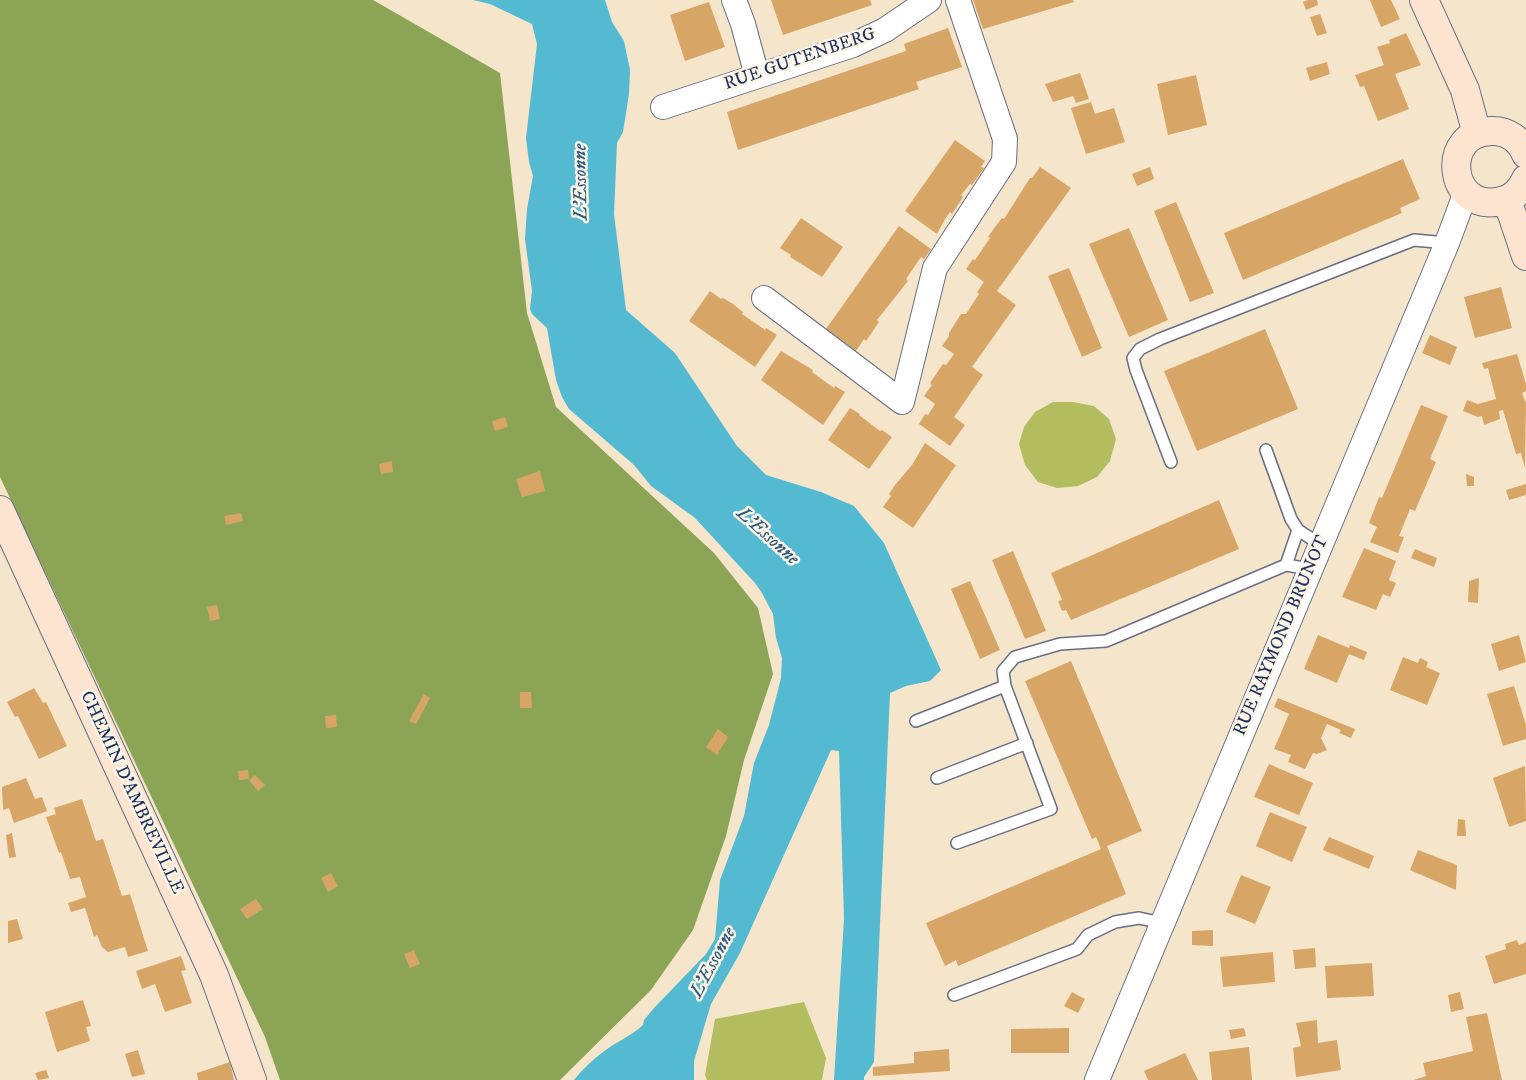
<!DOCTYPE html>
<style>
body{margin:0}
canvas{display:block;background:#f5e5cb}
</style>
<canvas width="1526" height="1080"></canvas>
<script>
const c = document.querySelector('canvas').getContext('2d');
c.lineJoin = 'round';
function fillPath(path, color) { c.fillStyle = color; c.fill(path, 'evenodd'); }
function stroke(path, color, width, dash) { c.strokeStyle = color; c.lineWidth = width; c.lineCap = dash ? 'butt' : 'round'; c.setLineDash(dash || []); c.stroke(path); }
function drawText(font, color, halo, rows, align = 'center') {
  c.font = font + ' "IM FELL DW Pica",serif'; c.lineWidth = 5; c.setLineDash([]); c.textBaseline = 'middle'; c.strokeStyle = halo; c.fillStyle = color; for (const [text, x, y, turn = 0] of rows) {
    c.save(); c.translate(x, y); c.rotate((+turn || 0) * Math.PI / 180); c.textAlign = isNaN(turn) ? turn : align; if (halo) c.strokeText(text, 0, 0); c.fillText(text, 0, 0); c.restore();
  }
}
const green = new Path2D(`
 M1073 402 1094 406 1109 419 1116 439 1110 461 1097 477 1078 486 1057 488 1038 482 1025 465 1019 444 1024 427 1035 412 1053 402Z
 M804 1002 826 1058 822 1080H707L705 1075 715 1019Z`);
const forest = new Path2D(`
 M0 0H373L500 73 527 313 556 407 714 553 758 608 773 674 744 760 726 836 693 930 651 990 560 1080H280L265 1037 0 477Z`);
const water = new Path2D(`
 M473 0H605L612 22 624 41 630 70 629 94 623 132 617 143 614 214 626 310 675 353 737 446 766 475 821 492 854 506 884 543 941 670 930 681 906 686 890 693 874 1062 864 1077V1080H834L844 919 839 751 831 750 740 953 711 1004 694 1061V1080H574C583 1069 592 1060 603 1052 616 1042 631 1036 643 1025L644 1020 654 1008 706 954 715 939 720 880 744 816 754 763 769 725 781 678 782 658 776 638 773 614 762 593 755 583 695 518 651 486 634 465 569 409 562 397 556 380 547 328 532 314 530 309 532 291 525 239 527 209 533 176 529 162 526 138 537 44 532 24 490 4Z`);
const building = new Path2D(`
 M771 0H870L872 5 783 35Z
 M973 0H1073L1074 2 983 29Z
 M1308 0H1317L1318 5 1306 10 1303 2Z
 M1370 0H1391L1400 19 1381 27Z
 M709 2 725 47 685 61 670 15Z
 M1320 14 1327 33 1317 36 1310 17Z
 M948 28 962 67 916 82 919 89 738 150 727 112 906 51 904 44Z
 M1406 33 1421 65 1395 74 1409 109 1378 121 1364 86 1360 87 1355 75 1384 65 1377 47 1390 43 1389 40Z
 M1327 62 1330 74 1310 81 1306 68Z
 M1080 73 1089 99 1076 103 1073 96 1053 102 1045 84Z
 M1196 75 1207 125 1168 135 1157 84Z
 M1091 102 1095 114 1114 108 1125 142 1086 154 1071 108Z
 M955 140 985 161 981 167 984 168 972 185 970 184 961 195 963 197 952 214 950 212 945 219 937 234 905 211Z
 M1403 159 1420 199 1400 208 1402 213 1243 280 1224 233Z
 M1040 167 1071 188 997 291 1016 305 972 367 983 375 954 417 965 425 950 446 919 424 925 414 928 415 935 404 924 396 932 385 930 383 943 364 946 365 954 354 942 346 949 336V333L961 314H966L979 294 977 292 984 282 966 269 973 259 975 260 990 238 988 237 995 227 1002 218 1004 219 1030 178H1032Z
 M1150 167 1154 179 1137 186 1132 174Z
 M1176 202 1214 293 1190 302 1154 211Z
 M801 218 843 247 822 277 790 257 791 255 780 248Z
 M899 226 931 249 924 259 921 257 906 279 908 281 877 320 879 322 866 341 864 339 856 351 826 329Z
 M1129 228 1168 320 1129 337 1089 244Z
 M1069 268 1102 348 1082 357 1048 276Z
 M1501 287 1512 328 1475 338 1464 297Z
 M710 291 721 299 723 298 733 304 743 312 742 314 765 330 766 328 777 335 755 367 689 321Z
 M1265 329 1298 409 1197 451 1164 371Z
 M1430 335 1457 347 1450 365 1422 353Z
 M781 351 813 370 812 372 834 388 835 386 845 392 823 425 761 380Z
 M1517 354 1526 384V391L1522 393 1526 403 1525 468 1521 453 1516 454 1503 410 1499 411 1500 419 1484 425 1482 416 1478 417 1463 411 1467 400 1478 404 1496 399 1488 368 1484 369 1482 363Z
 M1421 405 1448 416 1430 459 1436 462 1415 511 1410 509 1399 536 1404 537 1398 553 1370 542 1377 527 1369 523 1379 497 1382 498Z
 M850 408 860 414 859 415 880 431 882 430 892 437 869 469 828 440Z
 M505 417 508 427 495 431 492 421Z
 M925 443 956 465 913 528 883 507 891 496 889 494 895 485 912 465Z
 M392 461 393 472 381 474 379 464Z
 M540 471 545 491 522 497 516 479Z
 M1466 474 1474 477V486H1467Z
 M1526 484V495L1509 500 1506 490Z
 M1219 500 1239 549 1071 620 1066 610 1062 611 1058 601 1062 600 1051 573Z
 M241 513 243 521 226 525 224 516Z
 M1364 548 1396 561 1389 580 1396 583 1390 597 1383 594 1376 610 1342 597Z
 M1415 549 1437 558 1434 567 1411 558Z
 M1013 551 1046 631 1025 639 992 560Z
 M1479 578 1478 603 1468 602 1469 581Z
 M970 581 1000 650 980 659 951 589Z
 M217 605 220 619 210 621 207 607Z
 M1318 635 1349 648 1350 645 1367 652 1364 660 1349 654 1337 683 1304 669Z
 M1519 635 1526 662 1499 671 1491 644Z
 M1403 657 1418 663 1420 658 1428 662 1426 667 1440 673 1427 705 1390 690Z
 M1071 661 1142 831 1107 846 1126 894 958 966 956 960 945 966 926 923 1101 849 1096 837 1092 839 1025 681Z
 M1514 686 1526 725V739L1503 746 1487 694Z
 M34 688 43 703 46 702 67 746 39 759 18 716 15 717 7 702Z
 M520 692H531L532 708H520Z
 M424 694 430 698 416 724 409 721Z
 M1278 698 1355 729 1351 738 1339 733 1341 730 1327 724 1321 738 1327 750 1317 754 1313 753 1305 769 1288 762 1291 755 1274 749 1289 714 1274 707Z
 M336 715 337 727 326 728 325 716Z
 M718 729 728 737 717 755 706 747Z
 M1269 764 1313 783 1299 815 1254 797Z
 M1525 766 1526 821 1509 827 1493 778Z
 M248 770 249 779 239 780 238 771Z
 M255 775 265 785 258 791 249 780Z
 M26 778 35 799 42 797 47 811 14 823 9 808 3 810 2 787Z
 M82 799 96 841 103 839 122 896 130 894 148 951 128 957 125 947 108 952 102 947 97 935 94 937 85 908 71 912 68 903 86 897 80 877 70 879 61 852 59 853 46 817 56 814 54 808Z
 M1270 812 1307 827 1292 862 1256 846Z
 M1458 819 1465 820 1466 836H1457Z
 M12 833 16 857 9 858 6 835Z
 M1329 837 1374 856 1369 869 1323 850Z
 M1418 850 1457 865 1456 890 1410 870Z
 M331 873 338 886 328 892 321 878Z
 M1241 875 1271 887 1255 924 1226 912Z
 M256 899 263 909 247 919 240 909Z
 M17 919 23 939 8 943V921Z
 M1213 930V946L1192 945V931Z
 M1517 940 1519 945 1526 942V974L1494 984 1485 956 1506 949 1505 944Z
 M1315 948 1316 967 1295 969 1293 950Z
 M414 950 420 964 410 968 404 954Z
 M1273 952 1275 982 1223 987 1220 957Z
 M181 956 186 970 181 971 192 1003 165 1012 155 984 142 989 136 971Z
 M1372 963 1374 996 1327 998 1325 966Z
 M1072 992 1085 999 1078 1013 1064 1006Z
 M1460 992 1464 1009 1451 1012 1448 995Z
 M83 1000 91 1026 86 1027 90 1041 57 1052 45 1012Z
 M1487 1013 1502 1080H1414L1426 1076 1423 1063 1473 1051 1466 1017Z
 M1317 1020 1318 1043 1337 1040 1341 1070 1296 1077 1293 1048 1301 1046 1296 1023Z
 M1069 1028V1053H1011V1029Z
 M1244 1028 1246 1036 1231 1039 1229 1030Z
 M1249 1047 1252 1080H1212L1209 1052Z
 M949 1049 950 1071 873 1076V1067L914 1063V1052Z
 M138 1050 145 1074 132 1077 125 1054Z
 M1185 1053 1198 1080H1148L1144 1071Z
 M230 1062 234 1080H198L197 1073Z
 M46 1070 49 1078 38 1080 35 1073Z`);
const lane = new Path2D(`
 M1266 450 1291 519 1298 530 1321 545
 M1171 462 1136 370 1133 358 1140 349 1160 339 1414 240 1447 243
 M1286 565 1298 530
 M916 721 1005 686
 M937 778 1027 743
 M957 843 1051 809 1005 686 1003 671 1015 657 1060 644 1106 641 1286 565 1310 569
 M954 995 1077 949 1088 935 1115 922 1139 918 1162 923`);
const street = new Path2D(`
 M734 0 743 24 757 76
 M663 107 853 45 885 30 929 0
 M764 298 902 402 935 268 1004 162 1005 139 958 0
 M1097 1080 1447 243 1466 192`);
const secondary = new Path2D(`
 M1424 0 1465 90 1477 134
 M1526 154C1520 140 1508 131 1493 131 1439 130 1447 214 1501 201 1513 199 1521 190 1526 179
 M1505 200 1512 214 1526 256
 M0 510 214 975 252 1080`);
const streetNames = [
 ["RUE GUTENBERG",800,60,-19],
 ["RUE RAYMOND BRUNOT",1282,636,-67],
 ["CHEMIN D'AMBREVILLE",131,793,65]
];
const waterNames = [
 ["L'Essonne",582,182,-91],
 ["L'Essonne",767,537,42],
 ["L'Essonne",714,963,-62]
];
fillPath(green, '#b1bd5e');
fillPath(forest, '#8ca455');
fillPath(water, '#53bad1');
fillPath(building, '#d7a667');
stroke(lane, '#676f84', 14);
stroke(street, '#676f84', 26);
stroke(secondary, '#676f84', 30);
stroke(lane, '#fff', 11);
stroke(street, '#fff', 24);
stroke(secondary, '#fde4d1', 28);
drawText('18px', '#1b2f5e', '#fcf5e5', streetNames);
drawText('italic 19px', '#2c5980', '#fcf5e5', waterNames);
</script>
